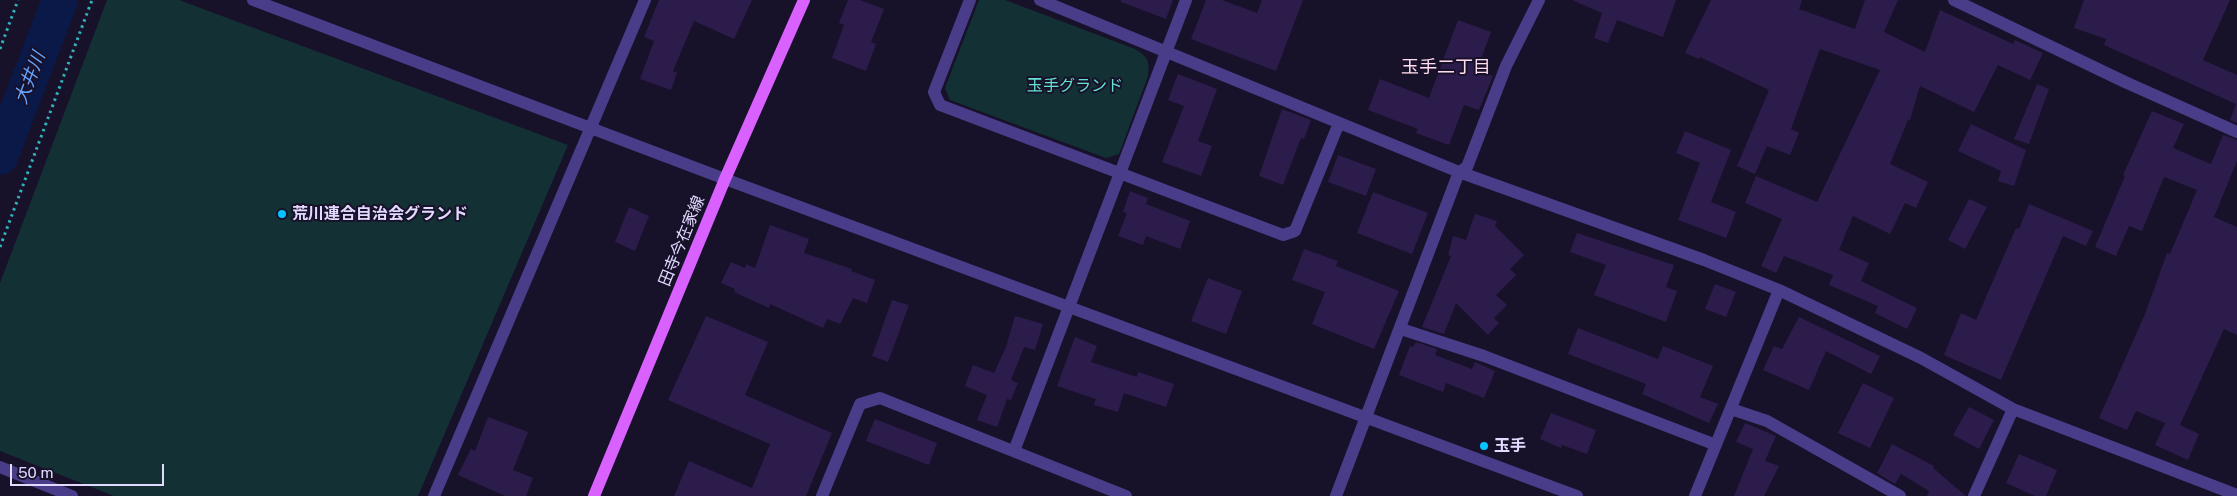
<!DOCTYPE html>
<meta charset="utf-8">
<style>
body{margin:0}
#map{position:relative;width:2237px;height:496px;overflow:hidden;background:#18112a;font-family:"Public Sans",sans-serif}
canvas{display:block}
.scale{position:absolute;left:10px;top:464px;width:154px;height:22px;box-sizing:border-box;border:2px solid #e3daff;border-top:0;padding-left:6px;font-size:15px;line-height:18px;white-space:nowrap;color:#e3daff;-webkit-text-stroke:4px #18112a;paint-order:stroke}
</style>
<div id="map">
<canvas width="2237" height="496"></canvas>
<div class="scale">50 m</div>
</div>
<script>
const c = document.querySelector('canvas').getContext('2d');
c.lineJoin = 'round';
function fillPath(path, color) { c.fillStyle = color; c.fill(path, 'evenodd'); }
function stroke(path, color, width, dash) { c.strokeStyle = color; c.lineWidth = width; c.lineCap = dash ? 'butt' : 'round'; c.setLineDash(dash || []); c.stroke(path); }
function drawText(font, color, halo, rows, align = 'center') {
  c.font = font + ' "Public Sans","Noto Sans JP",sans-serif'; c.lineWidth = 4; c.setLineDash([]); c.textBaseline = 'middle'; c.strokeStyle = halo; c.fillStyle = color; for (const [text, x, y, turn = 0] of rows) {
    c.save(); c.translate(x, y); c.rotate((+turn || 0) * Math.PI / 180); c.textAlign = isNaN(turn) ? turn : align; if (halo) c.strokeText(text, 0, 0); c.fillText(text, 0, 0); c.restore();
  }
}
const green = new Path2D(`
 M107 0H179L568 145 418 496H114L0 451V283Z
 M979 0H1005L1135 49C1148 57 1150 61 1148 76L1119 154 1106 158 950 100 945 88Z`);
const river = new Path2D(`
 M0 157 60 0`);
const building = new Path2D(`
 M659 0H752L734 39 694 21 673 71 677 73 671 90 640 79 654 41 644 37Z
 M848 0H860L884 9 871 42 876 44 866 71 832 58 844 25 839 23Z
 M1121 0H1173L1166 19 1121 2Z
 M1206 0H1222L1257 13 1262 0H1303L1276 71 1191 39Z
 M1572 0H1676L1663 37 1617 20 1608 43 1594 38 1602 13Z
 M1711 0H1802L1799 9 1855 29 1865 0H1898L1884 32 1925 52 1940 10 2013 44 2015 40 2043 53 2030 80 1998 65 1974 112 1920 86 1910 120H1908L1890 164 1928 182 1916 208 1905 203 1890 234 1853 216 1839 250 1869 263 1861 281 1917 308 1907 329 1875 313 1878 306 1829 285 1833 275 1784 256 1776 273 1761 266 1782 219 1745 203 1756 176 1817 202 1880 70 1820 49 1791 129 1799 133 1790 155 1767 146 1755 174 1737 166 1769 90 1700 57 1699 59 1685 53Z
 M2084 0H2230L2203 60 2237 75V123L2230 120 2236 104 2104 45 2106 39 2074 28Z
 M1458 20 1491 32 1477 70 1493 76 1479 110 1464 105 1449 145 1416 133 1418 129 1368 110 1380 79 1429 98Z
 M1178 74 1217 89 1198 141 1212 146 1201 176 1162 162 1184 106 1168 100Z
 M2037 84 2049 89 2029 144 2014 139Z
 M1282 109 1311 120 1304 139 1301 138 1283 185 1259 176Z
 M2152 111 2184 124 2173 148 2211 164 2223 135 2237 140V161L2214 217 2237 227V335L2224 329 2180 425 2199 434 2188 460 2155 445 2165 423 2136 411 2127 430 2099 418 2145 314 2167 253 2170 254 2197 190 2164 177 2142 231 2129 226 2116 256 2095 247 2125 176 2123 175Z
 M1971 124 2026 150 2014 186 1998 181 2001 171 1958 151Z
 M1685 131 1731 150 1711 202 1736 212 1726 238 1678 220 1700 163 1676 153Z
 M1338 155 1376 169 1366 196 1328 182Z
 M1130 191 1148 198 1146 204 1190 221 1180 249 1146 236 1143 245 1118 236 1127 213 1123 212Z
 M1373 192 1428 213 1412 254 1357 233Z
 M1969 199 1987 207 1965 249 1948 240Z
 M2029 204 2093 231 2086 246 2063 236 2001 380 1944 355 1961 313 1976 320 2016 228 2019 229Z
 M629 207 649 216 635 251 615 242Z
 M1475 214 1497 221 1495 226 1524 255 1510 269 1516 275 1496 295 1507 305 1494 318 1499 323 1488 335 1456 303 1444 334 1422 327 1451 256 1448 255 1453 236 1466 240Z
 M770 225 809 239 804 253 852 269 851 271 875 280 867 303 853 298 840 324 827 319 823 328 770 304 769 308 734 292 735 289 721 283 731 262 745 268 746 264 755 268Z
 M1577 233 1674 265 1666 287 1677 291 1666 322 1594 295 1606 265 1570 252Z
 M1304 249 1338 261 1336 266 1399 291 1374 349 1312 324 1325 292 1292 280Z
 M1208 278 1242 291 1226 334 1191 321Z
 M1715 284 1736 292 1726 317 1705 309Z
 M892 300 909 305 888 362 872 356Z
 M706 316 768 342 745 395 832 433 806 496H674L689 461 752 488 770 444 668 400Z
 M1015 316 1043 324 1035 350 1024 347 1011 380 1018 383 1011 400 1007 399 997 427 977 420 987 395 965 386 973 365 994 373 1006 347Z
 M1799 317 1880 356 1871 374 1826 351 1809 390 1763 370 1774 346 1782 349Z
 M1578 328 1658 359 1663 346 1713 366 1700 397 1718 404 1709 423 1642 394 1646 384 1568 354Z
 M1075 337 1097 346 1091 362 1137 377 1138 372 1174 384 1166 407 1124 393 1118 412 1094 405 1096 399 1057 386Z
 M1416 342 1437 349 1435 355 1472 369 1475 362 1495 371 1484 398 1446 383 1443 392 1399 375 1410 346 1413 347Z
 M1863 383 1894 398 1870 448 1838 433Z
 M1969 407 1994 420 1979 449 1953 435Z
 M1551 413 1596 430 1587 454 1562 445 1561 448 1540 439Z
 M488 417 528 432 513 470 533 478 526 496H505L458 475 471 449 475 451Z
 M875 419 937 443 929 465 866 441Z
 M1745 423 1776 436 1765 461 1779 466 1764 496H1734L1753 449 1736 442Z
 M1892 444 1934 466 1933 468 1966 496H1927L1929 491 1901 474 1895 484 1877 473Z
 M2019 454 2057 470 2046 496H2035L2006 483Z`);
const path = new Path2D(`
 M0 49 18 0
 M0 247 92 0`);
const minor = new Path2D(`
 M253 0 725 179 1577 496
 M970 0 934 92 940 105 1283 235 1295 231 1339 123
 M1040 0 1459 172 1704 260 1779 290 1921 358 2013 409 2237 495
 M1954 0 2125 82 2237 132
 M1401 329 1484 356 1716 445
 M1731 409 1767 421 1900 496
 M1014 451 1186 0
 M0 467 72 496
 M434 496 645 0
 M822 496 860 404 880 398 1126 496
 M1336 496 1459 172 1467 167 1506 66 1539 0
 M1695 496 1779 290
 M1974 496 2013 409`);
const major = new Path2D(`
 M594 496 725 179 804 0`);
const markers = [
 [282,214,5,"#06c4ff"],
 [1484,446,5,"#06c4ff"]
];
const parkNames = [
 ["玉手グランド",1075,86]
];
const poiNames = [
 ["荒川連合自治会グランド",292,214],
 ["玉手",1494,446]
];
const streetNames = [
 ["田寺今在家線",682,241,-68]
];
const neighbourhoodNames = [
 ["玉手二丁目",1446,67]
];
const waterNames = [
 ["大井川",30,78,-69]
];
fillPath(green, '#133134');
stroke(river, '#0b1949', 36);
fillPath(building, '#2c1c4b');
stroke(path, '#30b2bd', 3, [2.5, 4]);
stroke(minor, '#493c89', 12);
stroke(major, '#d961ff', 12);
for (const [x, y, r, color] of markers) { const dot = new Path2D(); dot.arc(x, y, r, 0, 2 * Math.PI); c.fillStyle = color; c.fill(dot); stroke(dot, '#18112a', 2); }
drawText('16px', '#64e1d3', '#18112a', parkNames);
drawText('bold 16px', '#e3daff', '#18112a', poiNames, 'left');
drawText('16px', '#e3daff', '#18112a', streetNames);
drawText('18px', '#ffdced', '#18112a', neighbourhoodNames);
drawText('italic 18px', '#68a4ff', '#18112a', waterNames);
</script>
